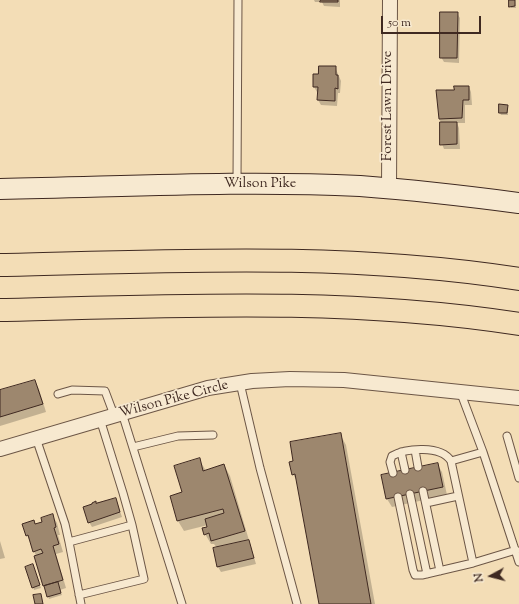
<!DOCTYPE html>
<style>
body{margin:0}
#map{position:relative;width:519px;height:604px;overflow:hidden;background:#f3ddb6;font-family:"Sorts Mill Goudy",serif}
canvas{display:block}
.north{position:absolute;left:471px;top:556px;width:40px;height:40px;-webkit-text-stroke:3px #f7e9d0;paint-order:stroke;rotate:263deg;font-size:11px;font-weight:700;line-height:16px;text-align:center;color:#3f2921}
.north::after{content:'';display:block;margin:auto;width:14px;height:18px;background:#3f2921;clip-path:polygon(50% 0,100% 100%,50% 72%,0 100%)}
.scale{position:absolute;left:381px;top:16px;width:100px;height:18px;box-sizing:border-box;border:2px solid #3f2921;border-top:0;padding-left:5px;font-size:12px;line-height:14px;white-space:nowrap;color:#3f2921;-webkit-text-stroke:3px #f7e9d0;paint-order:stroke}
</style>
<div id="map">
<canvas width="519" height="604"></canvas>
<div class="north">N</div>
<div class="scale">50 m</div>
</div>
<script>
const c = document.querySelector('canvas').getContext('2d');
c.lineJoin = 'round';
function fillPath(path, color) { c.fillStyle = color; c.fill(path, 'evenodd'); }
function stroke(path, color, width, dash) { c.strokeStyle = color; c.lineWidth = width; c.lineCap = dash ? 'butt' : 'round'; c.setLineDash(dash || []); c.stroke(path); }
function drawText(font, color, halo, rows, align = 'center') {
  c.font = font + ' "Sorts Mill Goudy",serif'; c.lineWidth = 3.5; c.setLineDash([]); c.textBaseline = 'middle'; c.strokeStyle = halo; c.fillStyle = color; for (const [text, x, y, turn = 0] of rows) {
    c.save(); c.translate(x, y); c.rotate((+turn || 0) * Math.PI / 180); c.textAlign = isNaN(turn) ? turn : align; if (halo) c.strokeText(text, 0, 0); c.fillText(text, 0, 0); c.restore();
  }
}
const shadow = new Path2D(`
 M314 0H320V2H315Z
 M321 0H340V7L324 6Z
 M510 0H515L516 8H511Z
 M457 13 460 18 459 63 444 62 441 57Z
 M335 67 341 81 340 93H338L337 106 321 105 318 100 319 92H317L314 87 319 75Z
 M469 87 471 92 472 105H465V123H457L459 128 460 149H444L442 144 441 122 439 119 437 91H455Z
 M507 106 508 108V115H501L500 113Z
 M35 381 39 389 46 412 0 426V392Z
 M340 434 346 445 375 604H320L298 483 293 474Z
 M199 459 206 471 224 465 230 476 256 564 221 572 218 567 214 549 217 548 214 544H211L205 534 208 527V525L184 531 178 521 171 497 183 493Z
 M437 464 442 472 447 495 392 507 387 499 382 476Z
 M116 499 122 517 92 527 89 522 94 505Z
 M52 515 57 523 60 535H58L63 552 56 554 66 588 60 590 62 595 49 599 44 586 36 556 27 535 35 525 43 522Z
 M0 541 5 558 0 559Z
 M26 567H33L41 588 34 590Z`);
const building = new Path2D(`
 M321 0H338V2H320Z
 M509 0H515V6L509 7Z
 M440 12H458L457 58H440Z
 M319 66H336V75H338V89L335 88V101L317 100 318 87H313V74H318Z
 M454 86H469V100H463L462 118 439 119 436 90H454Z
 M499 104 508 105 507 113H499Z
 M440 122H457V144L440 145Z
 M35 380 43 404 0 417V390Z
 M341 433 371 604H319L295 474 292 475 289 462 293 461 290 442Z
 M200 458 203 471 224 464 245 531 211 541 209 533 204 535 202 528 207 527 205 519 224 513 223 509 177 521 170 496 182 492 174 466Z
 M438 463 443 487 386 499 381 475Z
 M116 498 120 512 88 523 83 507 92 504V503L96 501V503Z
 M53 514 56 527 54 528 59 544 53 546 63 580 43 586 34 556 43 553 41 549 33 552 28 535 26 536 22 524 34 520 35 524 42 522 41 518Z
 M249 540 254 558 217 567 213 548Z
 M33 564 40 585 32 588 25 567Z
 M58 582 61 593 47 597 44 586Z
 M41 594 43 604H35L33 595Z`);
const lane = new Path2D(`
 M237 182 238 0
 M240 383 260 468 297 604
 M460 391 483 452 519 562
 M58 394 72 390 105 391 114 415
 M122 413 182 604
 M507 436 519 478
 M36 438 65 524 69 542 132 525 123 493 100 419
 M133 447 178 436 213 435
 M415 450 418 467
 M401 452 405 470
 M483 452 451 461 473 563 516 550
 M393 473 390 462 392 456C406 448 441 445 451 461
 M423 491 440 571
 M410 494 427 574
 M398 497 413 570 415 575H422L473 563
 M426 503 458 496
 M69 542 81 604
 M79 595 144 579 132 525`);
const street = new Path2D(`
 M389 189 390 0
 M0 449 208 388 252 381 290 379 344 380 519 398`);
const secondary = new Path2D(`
 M0 189C120 187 240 180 360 186 413 190 466 196 519 203`);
const highway = new Path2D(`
 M0 265C173 261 347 252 519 279
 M0 310C173 306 347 297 519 324`);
const streetNames = [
 ["Forest Lawn Drive",389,106,-90],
 ["Wilson Pike",260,185],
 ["Wilson Pike Circle",174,400,-15]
];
fillPath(shadow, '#0003');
fillPath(building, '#9d876e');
stroke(building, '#3f2921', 1);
stroke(lane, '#6c5646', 9);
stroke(street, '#6c5646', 16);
stroke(secondary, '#3f2921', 22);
stroke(highway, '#3f2921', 24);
stroke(lane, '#f7e9d0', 7);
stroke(street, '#f7e9d0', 14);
stroke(secondary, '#f7e9d0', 20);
stroke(highway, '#f3ddb6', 22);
drawText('14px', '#3f2921', '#f7e9d0', streetNames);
</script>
